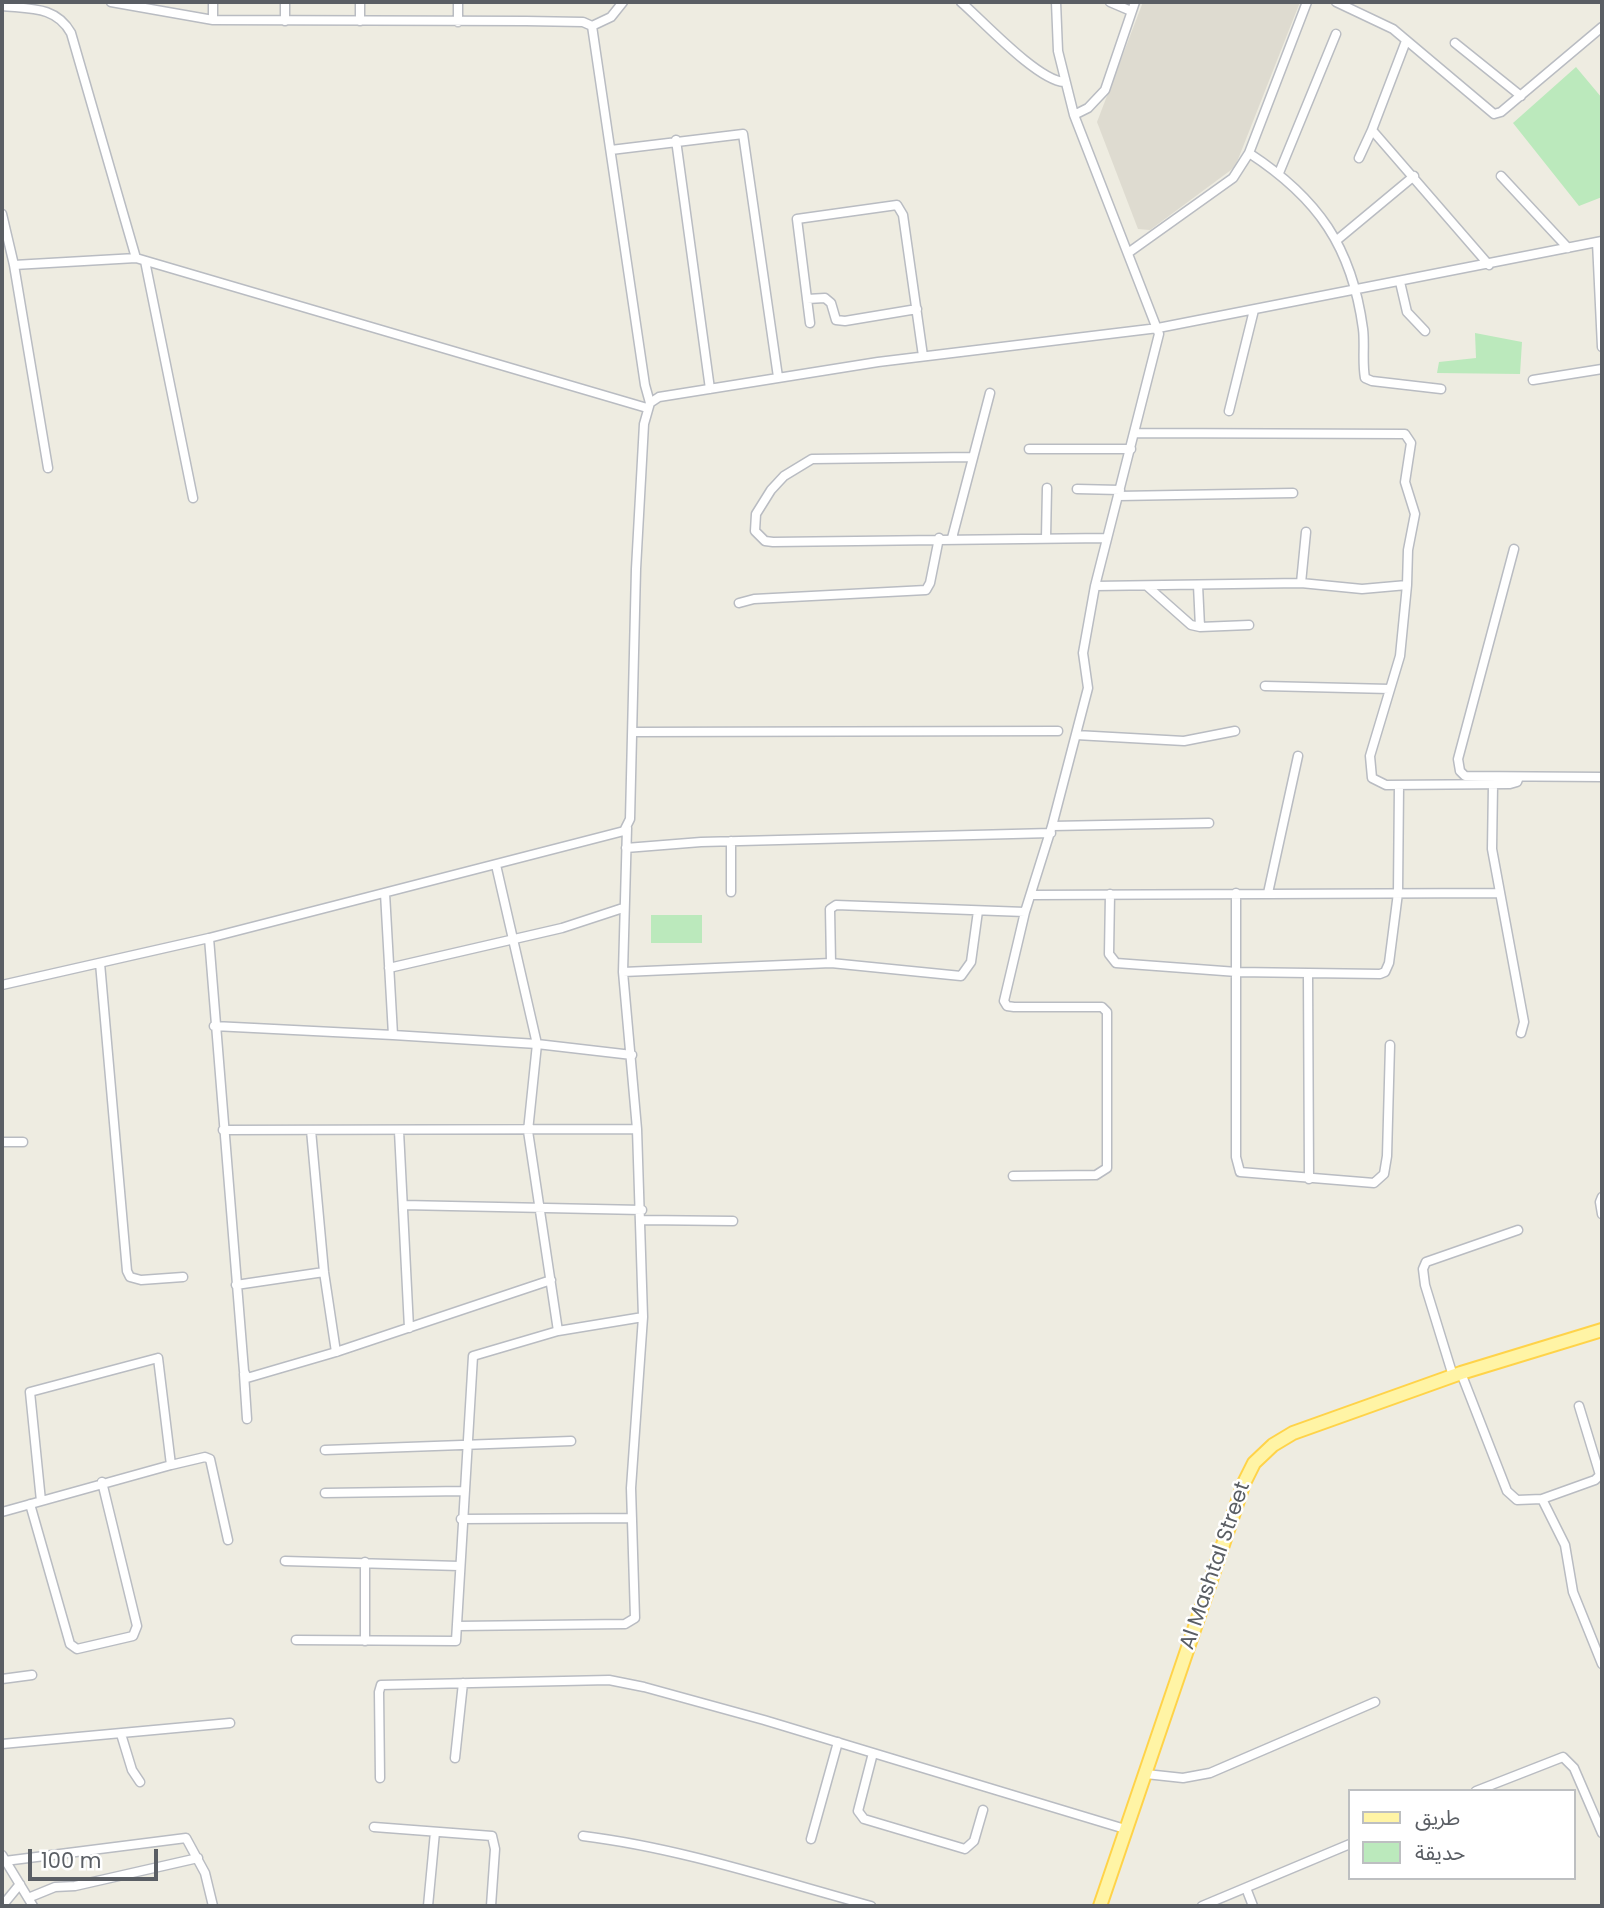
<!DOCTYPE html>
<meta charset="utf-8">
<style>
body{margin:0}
#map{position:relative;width:1604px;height:1908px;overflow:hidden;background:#eeece1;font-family:Poppins,"Noto Sans Arabic",sans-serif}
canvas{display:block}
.frame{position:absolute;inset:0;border:4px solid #5a5e64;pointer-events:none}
.legend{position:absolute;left:1348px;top:1789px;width:228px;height:91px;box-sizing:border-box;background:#fff;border:2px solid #bdbfc1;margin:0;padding:9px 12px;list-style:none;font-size:21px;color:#5a5e64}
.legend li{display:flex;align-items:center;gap:14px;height:35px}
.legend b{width:35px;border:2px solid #bdbfc1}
.scale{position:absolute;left:28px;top:1849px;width:130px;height:32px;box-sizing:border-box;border:4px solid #5a5e64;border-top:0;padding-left:9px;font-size:21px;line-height:24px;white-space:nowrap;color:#5a5e64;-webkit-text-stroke:5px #fff;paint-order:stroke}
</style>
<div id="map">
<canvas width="1604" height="1908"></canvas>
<div class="frame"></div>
<ul class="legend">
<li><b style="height:9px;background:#fff4a5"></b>طريق</li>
<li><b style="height:19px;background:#bbe9bc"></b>حديقة</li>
</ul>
<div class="scale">100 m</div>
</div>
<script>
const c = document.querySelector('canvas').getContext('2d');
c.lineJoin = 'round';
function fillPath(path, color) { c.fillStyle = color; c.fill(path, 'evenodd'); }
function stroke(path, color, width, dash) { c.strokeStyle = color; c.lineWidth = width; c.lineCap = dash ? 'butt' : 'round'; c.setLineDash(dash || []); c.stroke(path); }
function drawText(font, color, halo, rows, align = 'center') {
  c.font = font + ' Poppins,sans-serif'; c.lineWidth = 5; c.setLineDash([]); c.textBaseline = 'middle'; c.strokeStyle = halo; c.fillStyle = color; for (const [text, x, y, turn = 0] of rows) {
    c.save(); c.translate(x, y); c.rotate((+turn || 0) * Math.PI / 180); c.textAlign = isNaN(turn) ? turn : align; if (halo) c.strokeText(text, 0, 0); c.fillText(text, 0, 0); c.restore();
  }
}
const education = new Path2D(`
 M1143 2H1300L1235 167 1150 230 1138 229 1097 122Z`);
const green = new Path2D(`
 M1576 67 1602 98V197L1579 206 1513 123Z
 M1475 333 1522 342 1520 374 1437 373 1439 362 1476 358Z
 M651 915H702V943H651Z`);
const minor = new Path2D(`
 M111 2 213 20 526 21 583 22 592 26 645 385 650 403
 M213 2V20
 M961 2C983 21 1037 80 1064 82
 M1110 2 1131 11
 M1336 2 1393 29 1494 114 1501 112 1602 27
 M2 6C30 9 56 6 71 33L136 258
 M285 21V2
 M360 21V2
 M458 22V2
 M592 26 611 17 623 2
 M1406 41 1372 130 1489 265
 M1455 43 1521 96
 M1074 115 1088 108 1105 90 1135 2
 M676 140 710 389
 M611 150 743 134 778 377
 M1249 153C1318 198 1352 247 1363 329 1365 345 1362 362 1365 378L1372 381 1441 389
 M1359 158 1372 130
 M1279 173 1336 34
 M1501 176 1568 248
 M2 214 14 265
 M1337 240 1414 176
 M1597 242 1602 347
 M1128 253 1233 178 1249 153 1307 2
 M145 261 193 498
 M1400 282 1407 312 1425 331
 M807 299 825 298 831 303 836 320 845 321 917 309
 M810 323 797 219 897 205 903 215 923 356
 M1533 380 1602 369
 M1229 411 1254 310
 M1135 433 1405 434 1411 443 1405 482 1415 514 1408 550 1407 585
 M1029 449H1131
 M973 457 812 459 784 476 771 490 756 514 755 531 765 541 773 542 1106 538
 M48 468 14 265 136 258 647 408
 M1077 489 1120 490
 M1118 496 1293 493
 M952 538 990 393
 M1046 538 1047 488
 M1514 549 1458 759 1460 771 1465 776 1602 777
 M1301 583 1306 532
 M1198 585 1200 627
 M1095 586 1301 583 1362 589 1407 585 1400 656 1370 756 1372 778 1386 785 1510 784 1517 782 1519 777
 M1147 586 1191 625 1200 627 1249 625
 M739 603 754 599 926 590 930 583 939 538
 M1265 686 1390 689
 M634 732 1058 731
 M1076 735 1184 741 1235 731
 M1493 785 1492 849 1524 1022 1521 1033
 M1052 826 1209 823
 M731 841V892
 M626 848 701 842 1051 833
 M496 865 537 1044 528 1131 558 1331
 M385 893 393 1035 537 1044 632 1055
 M1236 893V1157L1240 1172 1374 1183 1384 1174 1387 1156 1390 1045
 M1268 893 1298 756
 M1110 894 1109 954 1116 963 1237 972 1380 974 1385 972 1389 963 1398 893 1399 785
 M1033 895 1500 893
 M209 938 244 1371 247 1378 336 1352 551 1280
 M100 963 127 1271 130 1277 141 1280 183 1277
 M831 963 830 909 836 905 1025 912
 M389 968 562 928 623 908
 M623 972 831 963 961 976 971 962 978 911
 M1308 975 1309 1179
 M2 985 209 938 624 831 630 819 636 569 644 424 650 403 659 397 878 362 1158 328 1602 241
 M214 1026 393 1035
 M223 1130 637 1129
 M311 1130 324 1272 336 1352
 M399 1131 409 1328
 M2 1142H23
 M1013 1176 1096 1175 1107 1168V1012L1102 1007H1014L1007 1006 1004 1001 1025 912 1052 826 1088 688 1083 653 1095 586 1159 334 1074 115 1058 51 1056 2
 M1602 1197 1600 1202 1602 1214
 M403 1205 642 1210
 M642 1220 733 1221
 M236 1285 324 1272
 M1461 1373 1507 1491 1517 1500 1542 1499 1595 1480 1600 1475 1579 1406
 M244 1374 247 1419
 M1453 1376 1425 1285 1423 1269 1426 1262 1518 1230
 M325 1450 571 1441
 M171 1465 205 1457 210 1459 228 1540
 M325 1493 463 1491
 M1542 1499 1565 1545 1573 1592 1602 1664
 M30 1504 70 1644 77 1649 133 1636 137 1626 102 1482
 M2 1512 171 1465 158 1358 30 1392 41 1501
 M461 1519 632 1518
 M285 1561 459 1566
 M458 1626 625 1624 635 1618 631 1488 643 1317
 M296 1640 456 1641 473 1356 558 1331 643 1317 637 1129 623 972 627 828
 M365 1641V1562
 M2 1679 32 1675
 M121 1734 132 1770 140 1782
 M2 1744 230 1723
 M873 1753 858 1811 864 1819 965 1849 974 1841 983 1810
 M455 1758 463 1683
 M1146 1774 1183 1778 1210 1773 1375 1702
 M380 1778 379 1692 381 1685 609 1680 644 1687 764 1720 1125 1829
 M1476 1791 1563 1757 1574 1768 1602 1833
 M374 1827 492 1836 495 1849 491 1906
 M583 1836C680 1848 776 1880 871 1906
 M811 1839 838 1742
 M2 1855 33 1906
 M5 1861 186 1838 205 1873 213 1906
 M1246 1888 1253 1906
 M28 1898 55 1887 75 1886 198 1858
 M2 1906 20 1884
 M428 1906 435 1832
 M1202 1906 1350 1844`);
const primary = new Path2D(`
 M1100 1906 1244 1483 1254 1463 1273 1445 1293 1433 1461 1373 1602 1330`);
const streetNames = [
 ["Al Mashtal Street",1216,1566,-71]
];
fillPath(education, '#dedbd0');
fillPath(green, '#bbe9bc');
stroke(minor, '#b9bcc2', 11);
stroke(primary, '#ffd349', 16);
stroke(minor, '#fff', 8);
stroke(primary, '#fff4a5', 12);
drawText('21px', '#5a5e64', '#fff', streetNames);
</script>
